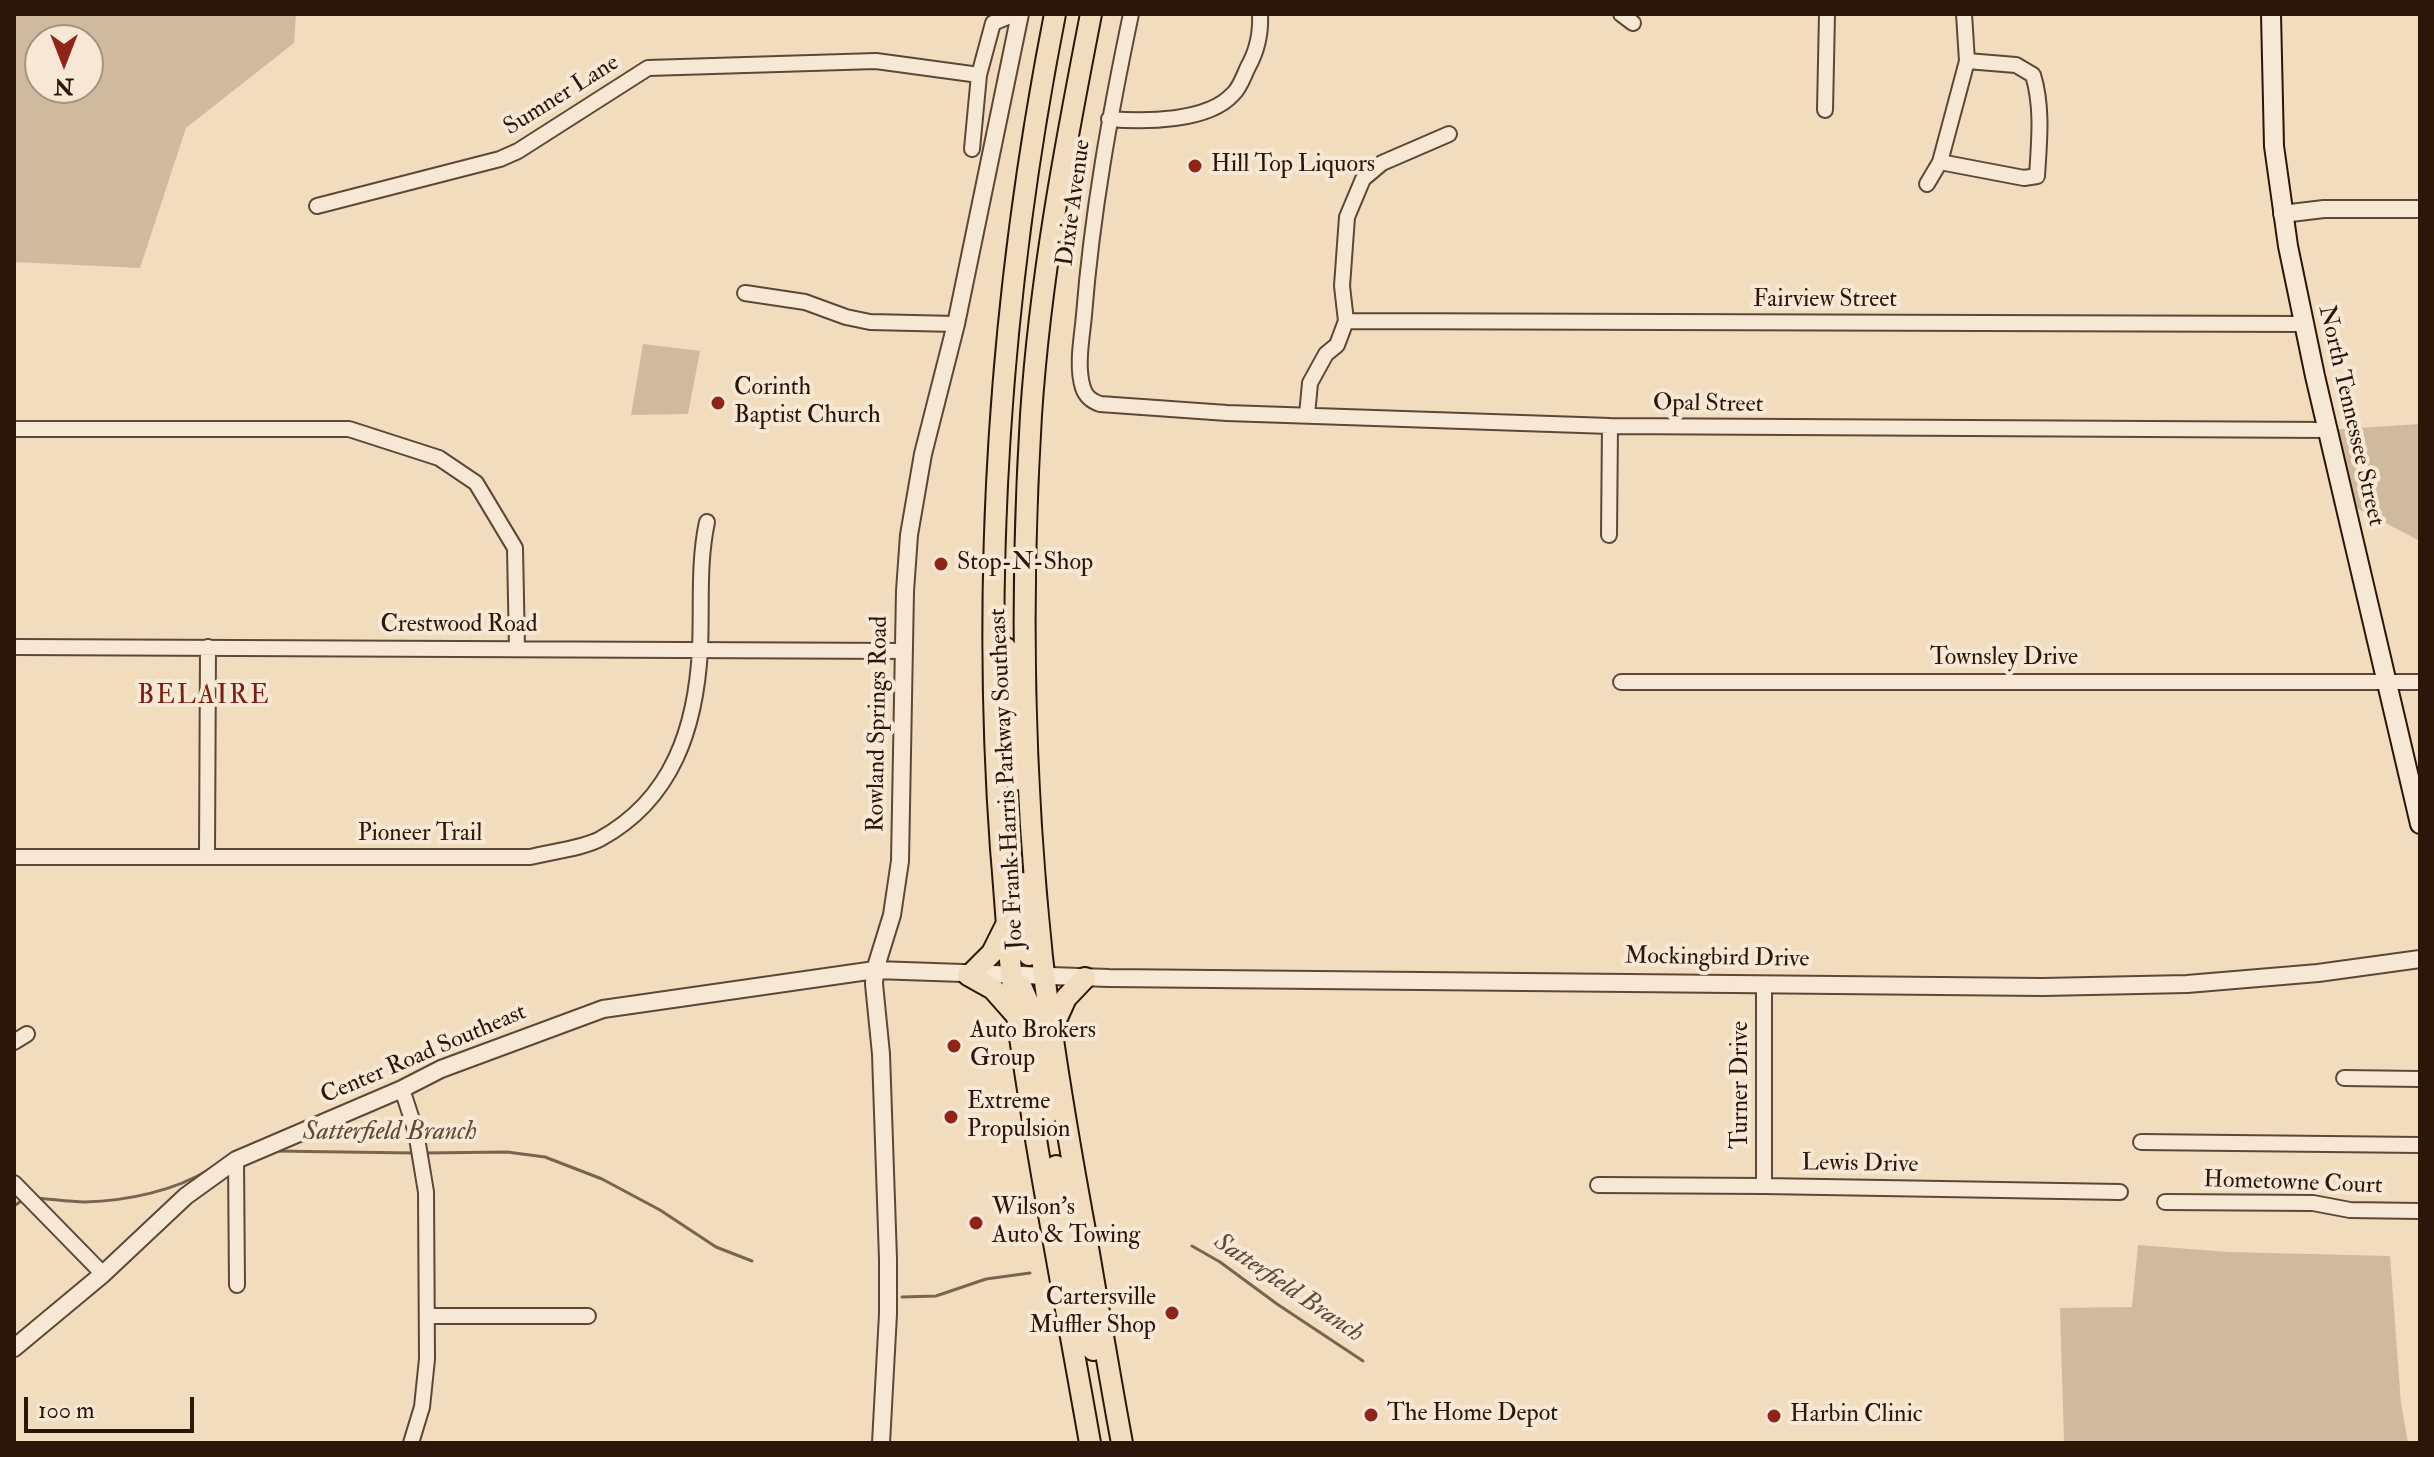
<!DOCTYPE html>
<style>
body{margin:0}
#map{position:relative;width:2434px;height:1457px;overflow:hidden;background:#f1dcbd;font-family:"IM FELL Double Pica",serif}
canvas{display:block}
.frame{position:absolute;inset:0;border:16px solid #2c1509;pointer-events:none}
.north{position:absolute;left:24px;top:24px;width:80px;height:80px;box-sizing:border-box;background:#f6e8d4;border:2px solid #a59483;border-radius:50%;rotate:180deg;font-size:22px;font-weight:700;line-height:32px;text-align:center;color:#2c1509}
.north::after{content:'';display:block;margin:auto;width:28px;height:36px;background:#8f2418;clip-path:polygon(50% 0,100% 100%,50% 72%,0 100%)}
.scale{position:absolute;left:24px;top:1397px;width:170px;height:36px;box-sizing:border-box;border:4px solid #2c1509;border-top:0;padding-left:10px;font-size:24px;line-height:28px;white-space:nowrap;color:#2c1509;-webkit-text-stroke:6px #f6e8d4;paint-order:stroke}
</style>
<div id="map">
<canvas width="2434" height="1457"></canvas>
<div class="frame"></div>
<div class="north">N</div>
<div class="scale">100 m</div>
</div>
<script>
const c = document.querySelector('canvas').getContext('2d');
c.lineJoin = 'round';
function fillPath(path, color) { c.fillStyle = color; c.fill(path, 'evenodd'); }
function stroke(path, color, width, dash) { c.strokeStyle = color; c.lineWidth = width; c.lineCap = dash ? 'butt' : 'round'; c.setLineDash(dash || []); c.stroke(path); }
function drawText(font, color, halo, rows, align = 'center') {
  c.font = font + ' "IM FELL Double Pica",serif'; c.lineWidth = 8; c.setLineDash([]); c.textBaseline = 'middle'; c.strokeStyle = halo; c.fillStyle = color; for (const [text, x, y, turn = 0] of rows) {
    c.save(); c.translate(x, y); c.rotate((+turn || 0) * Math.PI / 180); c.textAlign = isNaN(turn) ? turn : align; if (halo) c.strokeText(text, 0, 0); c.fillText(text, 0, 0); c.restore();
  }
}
const green = new Path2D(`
 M14 14H296L294 43 186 128 140 268 14 262ZM40 40H88V88H40Z
 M643 344 700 351 688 414 631 415Z
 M2420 424V541L2345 502 2328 430Z
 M2138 1245 2229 1252 2390 1256 2401 1403 2408 1443H2064L2060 1308 2132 1307Z`);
const stream = new Path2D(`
 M273 1151 414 1153
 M425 1153 507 1152 545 1157 602 1179 660 1210 716 1247 752 1261
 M35 1198C52 1199 68 1202 85 1202 126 1201 175 1191 210 1169
 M14 1206 24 1199
 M1192 1246 1220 1262 1277 1304 1363 1361
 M902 1297 936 1296 986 1279 1030 1273`);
const minor = new Path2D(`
 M1131 14C1110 114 1092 213 1084 315 1082 338 1076 366 1083 388 1086 397 1091 401 1100 404L1227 413 1610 426 2328 430
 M1621 14 1633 23
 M1825 110 1827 14
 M1109 119C1144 122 1208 122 1233 94 1240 88 1244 75 1248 67 1257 51 1261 33 1260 14
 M972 149 979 75
 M1940 162 2024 178 2037 176C2039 143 2043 107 2033 75L2016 65 1967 61
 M1927 184 1940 162 1967 61 1964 14
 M317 206 500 159 518 151 648 68 876 61 979 75 993 23 1015 14
 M745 293 805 302 846 317 870 322 956 324
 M1346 321 2304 324
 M1307 415 1310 383 1326 354 1337 345 1346 321 1342 286 1347 217 1363 179 1382 163 1449 134
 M14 429H349L439 458 476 483 515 548 517 649
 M1609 535 1610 426
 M14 647 904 651
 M1621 682H2420
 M207 856 208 647
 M14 857H530C549 852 584 848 600 839 673 799 696 727 700 649 702 606 698 564 707 522
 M1764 984V1186
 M14 1042 27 1034
 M2344 1078 2420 1079
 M402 1089 416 1132 426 1192 427 1359 422 1407 411 1443
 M2141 1142 2420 1145
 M236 1160 237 1285
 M14 1183 103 1274
 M1598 1185 1764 1186 2120 1192
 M2165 1202 2313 1203 2350 1210 2420 1211
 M427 1316H588`);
const tertiary = new Path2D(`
 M2282 214 2324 209H2420
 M14 1348 103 1274 186 1196 236 1160 402 1089 441 1069 603 1009 875 970 1109 978 2043 987 2187 984 2318 973 2420 959
 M881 1443 888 1314V1259L881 1054 874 984 875 970 892 915 900 861 905 591 909 535 923 454 956 324 1020 14`);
const secondary = new Path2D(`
 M2271 14 2274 146 2288 246 2315 376 2420 824`);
const primary = new Path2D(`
 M1055 14C1001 289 981 570 1001 849 1005 893 1007 936 1012 979 1032 1134 1063 1289 1090 1443
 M1091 14C1065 147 1040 279 1031 415 1020 595 1023 777 1042 957 1053 1051 1069 1144 1086 1236 1098 1305 1109 1374 1122 1443
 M1006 648 1015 780
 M1022 883 1029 955
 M968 975 993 989 1016 1015
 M970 975 992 953 1006 925
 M1021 986 1031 1009 1047 1114
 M1052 1029 1066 998 1085 978
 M1056 1166 1081 1302 1093 1350`);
const markers = [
 [1195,166,8,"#8f2418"],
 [718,403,8,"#8f2418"],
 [941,564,8,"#8f2418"],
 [954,1046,8,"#8f2418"],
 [951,1117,8,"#8f2418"],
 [976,1223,8,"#8f2418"],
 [1172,1313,8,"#8f2418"],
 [1371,1415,8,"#8f2418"],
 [1774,1416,8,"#8f2418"]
];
const streetNames = [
 ["Sumner Lane",562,96,-32],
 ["Dixie Avenue",1075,203,-82],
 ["Fairview Street",1825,301],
 ["Opal Street",1708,405,1],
 ["North Tennessee Street",2350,416,77],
 ["Crestwood Road",459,626],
 ["Townsley Drive",2004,659],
 ["Rowland Springs Road",879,724,-89],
 ["Joe Frank Harris Parkway Southeast",1008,779,-93],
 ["Pioneer Trail",420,835],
 ["Mockingbird Drive",1717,959,1],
 ["Center Road Southeast",424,1055,-23],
 ["Turner Drive",1742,1085,-90],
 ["Lewis Drive",1860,1165,1],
 ["Hometowne Court",2293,1184,2]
];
const poiNames = [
 ["Hill Top Liquors",1211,166],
 ["Corinth",734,389],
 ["Baptist Church",734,417],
 ["Stop-N-Shop",957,564],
 ["Auto Brokers",970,1032],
 ["Group",970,1060],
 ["Extreme",967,1103],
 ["Propulsion",967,1131],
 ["Wilson's",992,1209],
 ["Auto & Towing",992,1237],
 ["Cartersville",1156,1299,"right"],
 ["Muffler Shop",1156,1327,"right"],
 ["The Home Depot",1387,1415],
 ["Harbin Clinic",1790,1416]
];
const neighbourhoodNames = [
 ["BELAIRE",204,697]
];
const waterNames = [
 ["Satterfield Branch",390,1133],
 ["Satterfield Branch",1288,1289,34]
];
fillPath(green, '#d0ba9e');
stroke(stream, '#7a6450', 3);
stroke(minor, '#5d4736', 18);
stroke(tertiary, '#5d4736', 20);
stroke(secondary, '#2c1509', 22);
stroke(primary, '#2c1509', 24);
stroke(minor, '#f6e8d4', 14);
stroke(tertiary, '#f6e8d4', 16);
stroke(secondary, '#f6e8d4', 18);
stroke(primary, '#f1dcbd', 20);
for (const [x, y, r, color] of markers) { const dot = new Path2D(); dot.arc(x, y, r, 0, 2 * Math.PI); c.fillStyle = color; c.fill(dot); stroke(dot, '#f6e8d4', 3); }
drawText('24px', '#2c1509', '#f6e8d4', streetNames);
drawText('24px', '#2c1509', '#f6e8d4', poiNames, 'left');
c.letterSpacing = '2px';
drawText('26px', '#7a1f14', '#f6e8d4', neighbourhoodNames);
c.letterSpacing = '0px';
drawText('italic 26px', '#604939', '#f6e8d4', waterNames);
</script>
